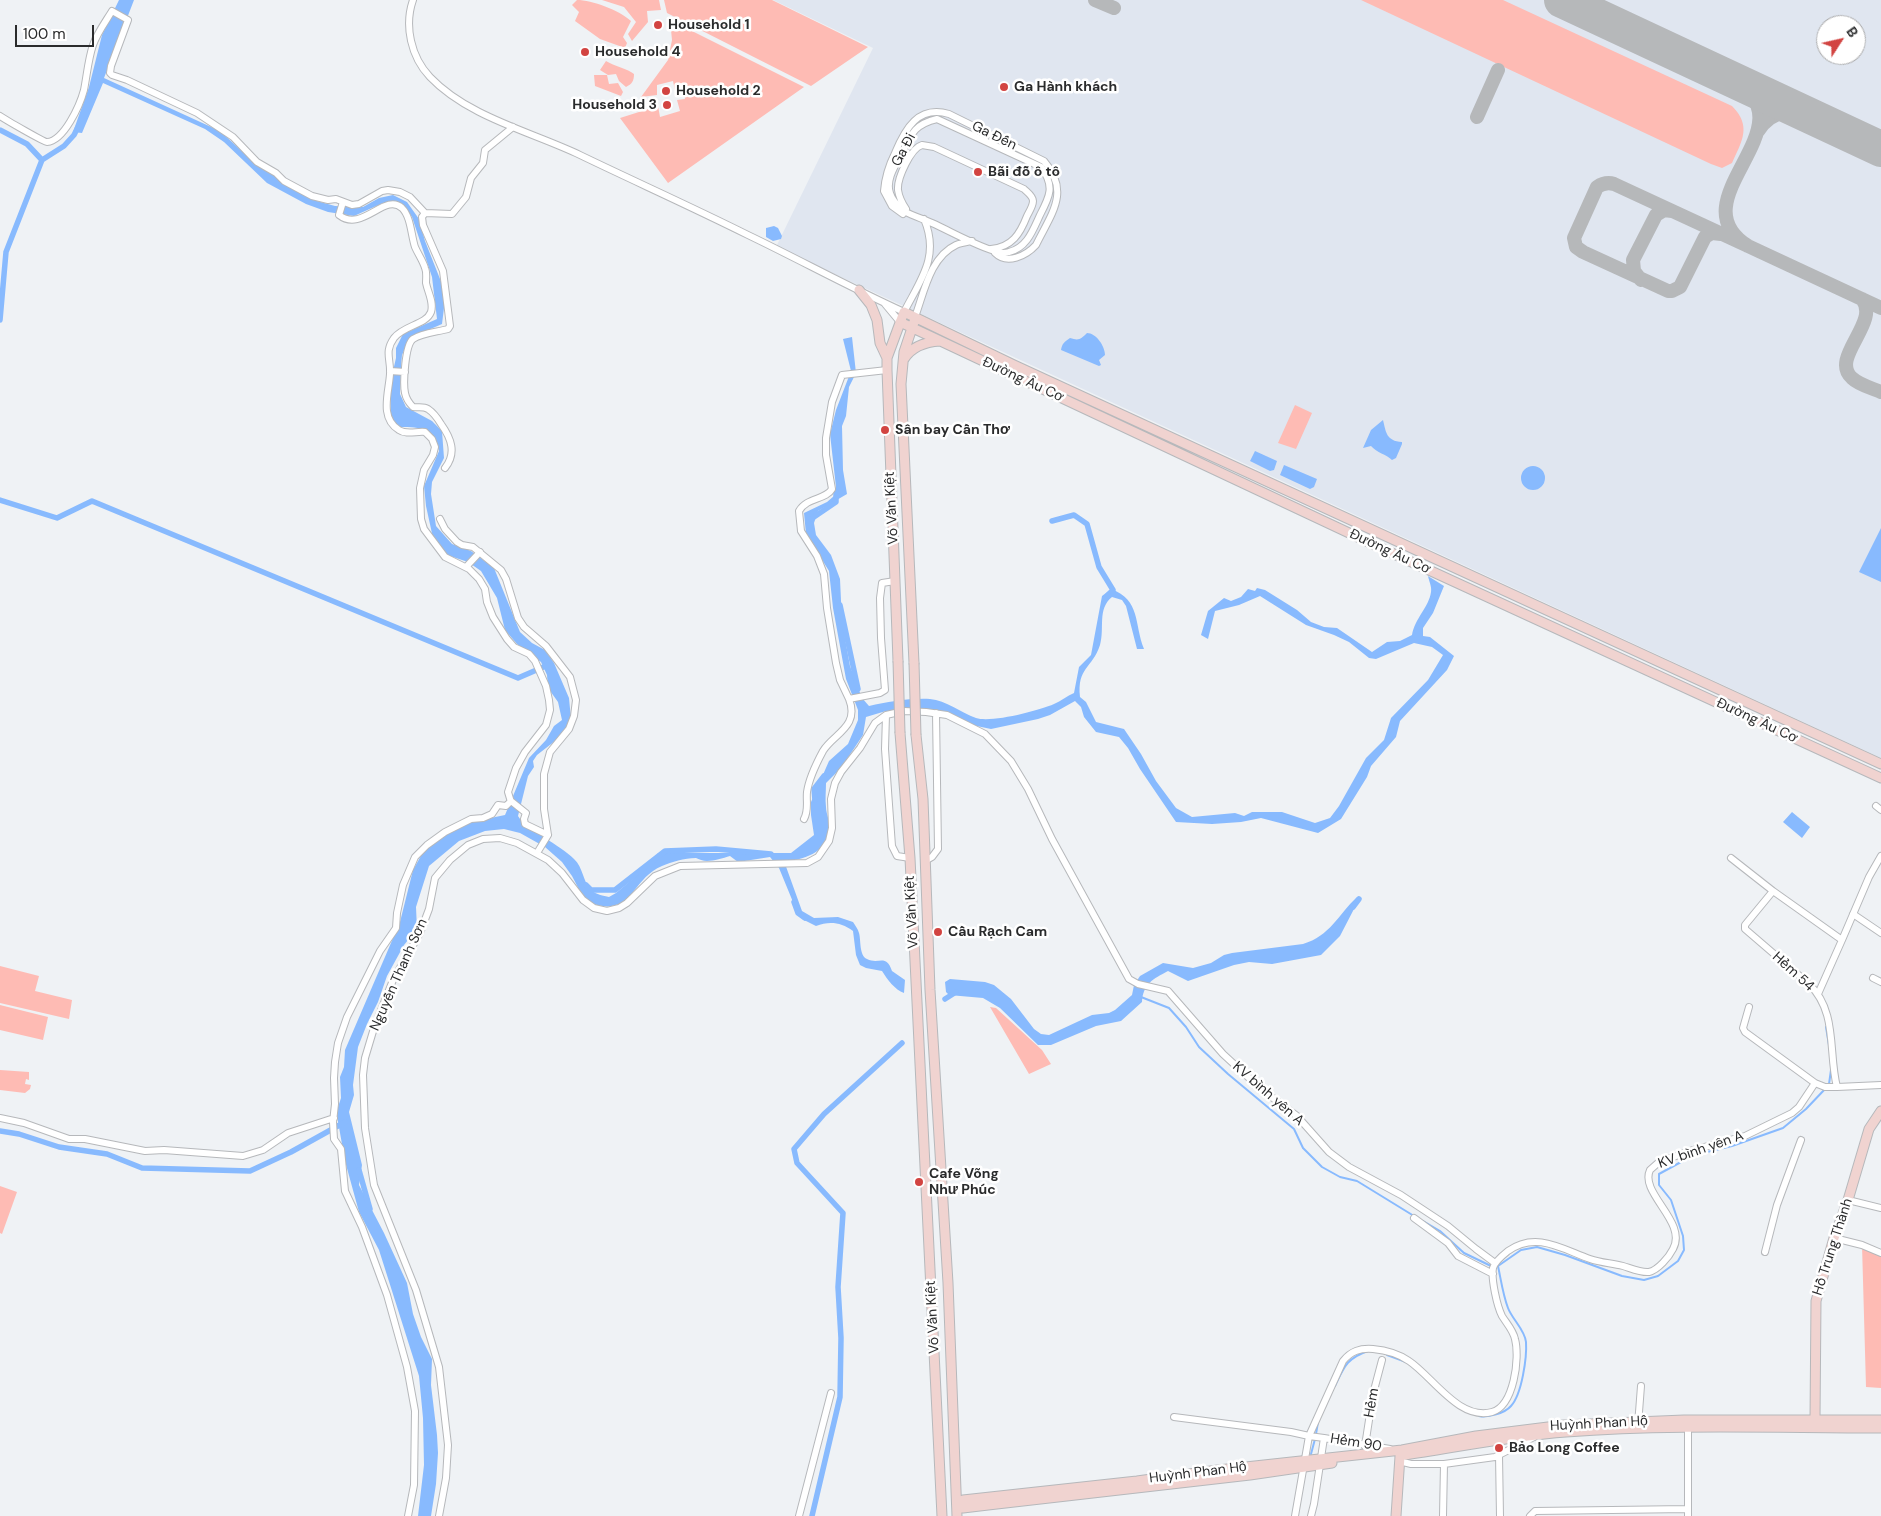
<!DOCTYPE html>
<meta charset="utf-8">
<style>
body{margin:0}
#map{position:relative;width:1881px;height:1516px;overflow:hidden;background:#eff2f5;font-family:"DM Sans",sans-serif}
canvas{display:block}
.north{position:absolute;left:1816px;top:15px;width:50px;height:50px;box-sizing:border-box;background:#fff;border:1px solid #aaaaab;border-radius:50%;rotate:55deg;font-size:14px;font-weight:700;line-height:20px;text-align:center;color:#2a2b2c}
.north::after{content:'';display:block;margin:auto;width:18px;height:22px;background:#d24441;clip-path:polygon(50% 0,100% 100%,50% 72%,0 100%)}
.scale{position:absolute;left:15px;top:25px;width:79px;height:22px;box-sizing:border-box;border:2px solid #2a2b2c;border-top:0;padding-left:6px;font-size:15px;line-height:18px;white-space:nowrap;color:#2a2b2c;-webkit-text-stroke:4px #fff;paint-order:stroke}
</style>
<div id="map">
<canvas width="1881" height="1516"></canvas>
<div class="north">B</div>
<div class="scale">100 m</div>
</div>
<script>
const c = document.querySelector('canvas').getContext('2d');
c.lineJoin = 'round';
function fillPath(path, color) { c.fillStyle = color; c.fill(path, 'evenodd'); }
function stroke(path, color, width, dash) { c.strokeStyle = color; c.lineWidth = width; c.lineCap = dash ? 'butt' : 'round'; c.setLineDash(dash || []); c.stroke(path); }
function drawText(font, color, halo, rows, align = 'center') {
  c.font = font + ' "DM Sans",sans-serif'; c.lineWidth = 5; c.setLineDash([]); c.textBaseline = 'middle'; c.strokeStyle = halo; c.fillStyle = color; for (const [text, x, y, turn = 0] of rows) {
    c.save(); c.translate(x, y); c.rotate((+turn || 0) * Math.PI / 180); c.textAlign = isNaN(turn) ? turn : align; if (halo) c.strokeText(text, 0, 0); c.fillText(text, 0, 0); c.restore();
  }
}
const built = new Path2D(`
 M773 0H1881V758L776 247 873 48ZM1826 25H1856V55H1826Z`);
const green = new Path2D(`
 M577 0C592 0 619 10 631 21L623 37 627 43 625 48 600 39 575 21 579 12 572 5Z
 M602 0H659L661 10 647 11 648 22 632 41 628 34 636 22 624 7Z
 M664 0H772L868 47 811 86 667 13Z
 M1361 0H1503L1732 106C1752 126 1742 141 1732 163L1722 168 1711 164Z
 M670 20 804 87 668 183 620 118 658 106 660 117 680 111 677 100 685 99 684 94 675 91 673 81 657 85V95L641 97 668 60 672 40Z
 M606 61C614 66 628 69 634 74 634 81 632 84 626 87L619 81 616 74 608 75 600 70Z
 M594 75H607L609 84 618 83 623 92 621 96 595 86Z
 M1295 405 1312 413 1296 449 1278 443Z
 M0 966 39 976 35 991 72 1000 69 1019 0 1003Z
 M0 1005 48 1017 43 1040 0 1030Z
 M990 1007 996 1008 1042 1050 1051 1064 1029 1074Z
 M0 1070 29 1072V1080L26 1079 25 1084 31 1085 30 1089 25 1093 0 1090Z
 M0 1186 17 1192 2 1234 0 1233Z
 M1862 1245 1881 1253V1388L1866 1387Z`);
const water = new Path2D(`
 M119 0H134L104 78 220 131 257 165 317 201 335 206 363 207 379 198 393 195 407 202 419 219 425 241 442 284 445 300 442 324 410 338 402 355 401 366 400 394 406 407 432 421 442 431 444 458 432 482 431 494 436 526 452 544 471 551 494 568 520 632 532 643 545 650 554 663 569 698 571 719 564 734 537 755 533 761 534 767 528 776 518 816C524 828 562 846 574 859 583 867 583 882 591 890 595 894 604 896 609 897L616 893 653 862 658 853H791L814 835 811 815V802L829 761 848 744 858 720V710L846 679 833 608 829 571 806 534 804 513 827 502 834 496 836 487 830 434 836 410 851 371 843 339 852 337 856 373 849 387 846 416 842 426 843 470 847 494 818 511 814 523 816 535 831 555 840 579 842 622 850 666 862 698 869 706C888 702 909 698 930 699 946 700 961 713 976 718 991 723 1038 711 1054 704 1061 701 1067 696 1074 693L1079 667 1091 655 1102 596 1111 589C1141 600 1134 624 1144 649H1137L1126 606 1122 600 1112 597C1097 609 1105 628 1100 645 1092 669 1077 667 1080 697L1086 702 1096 722 1124 729 1141 754 1156 781 1176 808 1192 817 1235 813 1244 816 1252 812H1282L1315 823 1330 818 1339 806 1366 758 1384 740 1391 718 1428 680 1443 655 1432 647 1414 643 1376 659 1369 658 1349 642 1334 635 1306 625 1260 596 1239 605 1215 611 1208 639 1201 635 1208 611 1224 598 1231 601 1241 597 1248 589 1255 591 1257 588 1265 590 1297 610 1311 622 1324 627 1337 628 1372 652 1387 642 1400 641 1412 635C1415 618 1429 607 1431 592 1432 587 1429 581 1428 576L1444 586 1433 613 1423 628V636L1430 637 1454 656 1447 670 1400 721 1396 737 1371 766 1367 777 1341 819 1318 833 1261 818 1241 822 1212 824 1176 822 1140 769 1128 748 1119 737 1096 732 1084 717 1081 707 1075 701 1050 715 1038 719 991 729 967 724 930 711H886L866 717 863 735 841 768 826 783C826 791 825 799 826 807 826 814 831 824 830 831 827 852 802 861 784 861L802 911 814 918 838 917 853 922C855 925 858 929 859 933 861 939 859 956 867 959 879 965 886 953 892 971L905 980 904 993C895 990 887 979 882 971L866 968 860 965 856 955 853 931C841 922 829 921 816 926L802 919 793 902 779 868 770 857 738 862 730 856C723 858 714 861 707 861 703 861 699 859 696 858 684 858 672 862 662 866 629 880 633 921 585 901L572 876 562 862 545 847 520 833 504 829 485 831 459 841 429 866 416 907 417 929 404 945 387 976 378 1002 367 1024 358 1047 353 1085 354 1095 349 1112 362 1165 359 1185 384 1233 407 1283 413 1314 421 1337 432 1359 431 1385 437 1435 438 1453 436 1484 431 1516H418L424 1465 423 1418 419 1376 379 1250 359 1212 345 1161 337 1116 338 1107 341 1098 340 1077 344 1067 345 1050 400 922 413 870 427 845 457 825 505 815 529 758 546 740 554 726 562 720 558 702 548 688 547 675 541 662 517 644 505 630 497 598 481 571 468 562 447 555 433 538 426 506 424 486 439 451C434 428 421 427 400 427L391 418 390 384 396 358V348L403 334 437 319 432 277 412 217 406 209 391 202 383 203 354 216 328 212 306 204 267 183 224 142 205 129 103 83 82 133 73 132 89 87 102 35Z
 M774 226 778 228 782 236 781 239 773 241 766 237V228Z
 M1087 333C1096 333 1105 346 1105 355L1099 360 1101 365 1099 366 1061 350C1062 344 1064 342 1070 338 1079 341 1081 339 1087 333Z
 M1383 420C1386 432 1386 441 1402 442V444L1396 458 1392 460C1386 454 1377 453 1371 446L1363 448 1371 430Z
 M1255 451 1277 461 1274 470 1270 471 1250 461Z
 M1284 465 1317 479 1314 487 1310 489 1280 475Z
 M1521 478a12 12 0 1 1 24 0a12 12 0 1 1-24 0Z
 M1881 528V582L1859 572Z
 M1792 812 1810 827 1802 838 1783 822Z
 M1357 897 1355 907 1340 936 1321 955 1272 964 1249 962 1234 965 1188 981 1168 971C1153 979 1143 984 1142 1002L1121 1021 1096 1026 1051 1045H1038L1000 1008 983 998 949 995 946 992 945 982 950 979 985 982 994 985 1011 999 1034 1029 1041 1034 1049 1035 1092 1015 1109 1013 1115 1010 1132 995 1134 985 1140 976 1163 963 1193 968 1211 963 1224 955 1232 953 1303 944C1330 936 1338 915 1357 897Z`);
const stream = new Path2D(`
 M1141 997 1169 1008 1186 1027 1199 1047 1228 1074 1294 1129 1303 1148 1322 1167 1340 1177 1357 1181 1414 1216
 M1826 1027 1829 1045
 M1829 1084 1831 1070
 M1423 1221 1440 1231 1464 1253 1491 1266
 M1387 1355 1406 1362
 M1335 1386C1344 1367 1347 1358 1368 1351
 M1479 1416C1488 1418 1505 1413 1511 1406 1522 1394 1527 1357 1526 1342 1525 1330 1512 1319 1508 1308 1503 1295 1501 1280 1498 1266L1521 1250 1537 1247 1565 1255 1622 1276 1644 1280 1658 1276 1678 1261 1684 1250 1683 1236 1671 1200 1659 1185V1174L1681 1162 1703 1153 1732 1146 1783 1128 1806 1109 1826 1088
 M1316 1434 1318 1422
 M1311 1454 1315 1439`);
const canal = new Path2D(`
 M0 130 27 144 42 160
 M0 320 6 252 42 160 64 146 74 135 78 127
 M0 500 57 518 92 501 518 678 548 665
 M811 519 836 502V492
 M1052 521 1074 515 1087 524 1099 567 1113 590 1108 595
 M840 605 858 689
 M815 800 814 789 824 776
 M586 885 591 890H615L665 851 716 849 771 854
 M794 902 798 913 805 918
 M1353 907 1359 899
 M945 999 956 992
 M0 1131 19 1134 59 1147 107 1154 142 1168 250 1171 291 1152 345 1122
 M359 1170 370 1209
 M812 1516 840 1397 841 1338 838 1287 843 1213 797 1163 794 1149 824 1114 902 1043`);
const taxiway = new Path2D(`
 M1095 0 1114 8
 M1730 78C1818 125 1673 199 1748 246L1881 308
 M1477 117 1498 70
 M1758 131C1774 107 1794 110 1817 119
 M1721 234 1712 233 1705 237 1680 287 1672 291H1668L1583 252 1576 247 1574 238 1597 187C1603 183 1608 182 1614 184L1748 246
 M1641 280 1634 271 1633 260 1656 215 1664 210 1672 211
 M1862 299C1881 322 1829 358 1852 378 1859 385 1872 388 1881 392`);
const runway = new Path2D(`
 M1562 0 1881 149`);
const street = new Path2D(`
 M413 0C404 26 411 57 430 77 468 117 532 132 580 155 636 182 692 207 748 235 800 260 851 288 904 312 921 279 940 256 924 219
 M0 116C6 120 44 142 47 142 64 141 80 105 84 90 87 75 88 60 93 45 97 33 106 21 112 11L128 20 111 66 110 73 112 75 127 80 197 113 233 137 257 162 276 173 284 181 312 196 328 200 336 199 352 205 359 204 382 191 388 190 400 192 410 197 425 213
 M937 119 1041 167C1055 186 1050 196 1040 215 1033 230 1027 248 1009 252 1006 253 1001 253 998 252 978 247 952 232 932 223 923 219 913 216 904 211 899 207 892 200 890 193 885 179 897 163 903 151 912 132 916 124 937 119Z
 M343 202 339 215C362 233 385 192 402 208 411 217 411 235 415 247 418 254 423 261 425 268 427 272 426 278 426 283 428 293 434 302 431 312 426 325 404 325 394 338 384 352 391 359 390 374 389 392 379 418 399 430 406 435 417 431 425 432L432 439 435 447 433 455 424 470 420 488 421 519 424 529 445 557 469 569 479 579 485 589 487 602 493 617 507 639 514 647 529 654 535 661 546 686 549 700 550 710 546 725 525 752 516 768 508 792 511 802
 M906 209C902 203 899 197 898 190 897 178 911 148 922 145L934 147 1024 189C1027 192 1033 196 1033 201 1033 206 1029 212 1027 216 1020 234 1012 247 991 249
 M903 214 892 206 884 191C885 177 889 165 895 153 905 129 918 105 949 114L1044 161C1071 192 1051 214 1036 245 1026 256 1007 265 995 253
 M885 304 900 322
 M915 317C924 293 930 257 956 245 961 243 967 242 972 241
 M390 371 405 372
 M445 468C457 453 451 438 441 424 438 419 434 413 428 409 423 406 418 408 413 407 409 403 406 398 405 393 403 383 405 345 413 339 422 333 437 332 448 329L450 326 443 271 423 225 422 217 425 213 452 214 466 197 471 178 483 163 485 150 513 127
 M440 519 445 529 457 542 462 545 473 547 501 570 506 579 518 618 524 627 546 646 570 677 576 700 574 716 569 729 550 752 544 774V809L548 835 537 853
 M466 567 480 552
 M849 699 840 680 836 663 827 608 824 574 817 556 801 531 799 511C807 497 826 500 832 489L826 455V438L832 402 842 375 887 370
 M886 715 885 749 892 846 897 856 910 858
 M1876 806 1881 810
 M804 819C809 810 806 801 807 792 809 778 816 764 823 751 833 734 860 727 849 699L880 693 885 690 881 638 880 598 882 583 895 581
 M1731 858 1773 891 1842 940 1869 877 1881 856
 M925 861 932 857 938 849 936 713
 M1773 891 1745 925V929L1809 984C1838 1012 1828 1052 1837 1087L1881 1085
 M1853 914 1881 933
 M1873 978 1881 982
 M1818 994 1842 940
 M1815 1083 1825 1087H1837
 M0 1118 24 1123 69 1139H85L145 1151 164 1150 243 1156 263 1150 288 1133 334 1118
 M1848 1200 1881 1208
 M1414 1218 1448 1243 1458 1256 1493 1274
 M1834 1238 1862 1245 1881 1253
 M1765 1252 1777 1205 1801 1140
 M1174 1417 1291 1432 1309 1436 1324 1438
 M1638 1425 1641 1386
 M1688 1427V1516
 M1365 1446 1373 1394 1382 1360
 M1499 1455 1500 1516
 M1399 1461 1411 1464H1444L1495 1457 1534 1437
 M408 1516 414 1485 415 1411 407 1367 387 1295 362 1227 345 1191 341 1149 334 1139 333 1122 335 1104 334 1078 335 1062 338 1043 347 1017 380 951 396 928 397 913 403 885 415 857 427 845 445 832 471 819 483 818 492 814 498 805 506 806 511 801 526 813 524 819 525 824 548 835
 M439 1516 446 1478 448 1445 439 1367 416 1290 374 1185 365 1128 363 1075 365 1058 374 1028 393 980 420 933 429 909 435 878 450 860 468 845 483 839 500 838 517 843 548 860 562 873 583 900 594 908 607 911 619 908 627 903 655 876 680 866 807 863 818 857 829 841 832 828 831 799 835 783 841 772 860 748 875 723 886 715 904 711 926 712 947 715 985 734 1011 761 1028 789 1052 839 1129 979 1138 984 1168 991 1223 1054 1261 1089 1297 1116 1329 1152 1349 1167 1401 1195 1448 1226 1476 1249 1495 1263
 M799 1516 831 1393
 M1295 1516 1309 1436 1343 1361C1351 1351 1360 1348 1373 1349 1384 1350 1399 1354 1409 1361 1433 1377 1459 1421 1492 1412 1514 1406 1520 1358 1515 1339 1513 1330 1507 1324 1502 1316 1497 1306 1491 1279 1493 1268 1495 1261 1503 1255 1508 1251 1536 1231 1562 1249 1590 1259 1601 1263 1612 1263 1623 1266 1630 1268 1641 1273 1649 1272 1658 1270 1669 1257 1673 1249 1688 1222 1639 1193 1650 1170L1659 1162 1693 1150 1745 1136 1792 1113 1799 1107 1815 1083 1745 1032 1743 1028 1749 1007
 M1311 1516 1314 1504 1324 1438 1390 1449
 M1443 1516 1444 1464
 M1530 1516 1535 1511 1688 1509`);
const secondary = new Path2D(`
 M859 290 871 305 877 320 880 343 887 358
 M900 322 1381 548 1881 778
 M914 322 904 352 901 384 914 663
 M904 359C912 346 925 342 940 341
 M898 661 887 370V358L904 312 1014 365 1881 764
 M900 733 910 858 942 1516
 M916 735 923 799 930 990 948 1283 957 1516
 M1815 1419 1816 1301 1834 1238 1848 1200 1869 1129 1881 1111
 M1405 1455C1458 1447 1512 1436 1566 1432 1671 1424 1776 1428 1881 1428
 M959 1504 963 1500 1137 1481 1218 1470 1402 1450 1476 1436 1564 1425 1684 1420H1881
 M959 1504 963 1508 988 1505 1250 1475 1332 1463
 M1396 1516 1400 1456`);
const secondaryBridge = new Path2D(`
 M898 661 900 733
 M914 663 916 735`);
const markers = [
 [658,25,5,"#d24441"],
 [585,52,5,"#d24441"],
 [1004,87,5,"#d24441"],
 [666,91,5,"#d24441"],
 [667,105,5,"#d24441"],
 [978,172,5,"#d24441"],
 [885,430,5,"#d24441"],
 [938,932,5,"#d24441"],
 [919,1182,5,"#d24441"],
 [1499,1448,5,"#d24441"]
];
const poiNames = [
 ["Household 1",668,25],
 ["Household 4",595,52],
 ["Ga Hành khách",1014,87],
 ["Household 2",676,91],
 ["Household 3",657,105,"right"],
 ["Bãi đỗ ô tô",988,172],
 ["Sân bay Cần Thơ",895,430],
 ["Cầu Rạch Cam",948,932],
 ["Cafe Võng",929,1174],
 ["Như Phúc",929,1190],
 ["Bảo Long Coffee",1509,1448]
];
const streetNames = [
 ["Ga Đến",994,136,26],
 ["Ga Đi",904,150,-62],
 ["Đường Âu Cơ",1023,380,25],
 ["Võ Văn Kiệt",892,508,-93],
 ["Đường Âu Cơ",1390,552,25],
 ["Đường Âu Cơ",1757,721,25],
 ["Võ Văn Kiệt",912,912,-93],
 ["Hẻm 54",1793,972,42],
 ["Nguyễn Thanh Sơn",399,975,-66],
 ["KV bình yên A",1268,1094,41],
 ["KV bình yên A",1701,1150,-19],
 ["Hồ Trung Thành",1833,1247,-72],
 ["Võ Văn Kiệt",933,1317,-93],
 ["Hẻm",1372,1403,-80],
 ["Huỳnh Phan Hộ",1599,1424,-3],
 ["Hẻm 90",1356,1443,9],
 ["Huỳnh Phan Hộ",1198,1473,-7]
];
fillPath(built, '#e0e6f0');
fillPath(green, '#febbb4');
fillPath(water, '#88bafe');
stroke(stream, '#88bafe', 2);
stroke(canal, '#88bafe', 5.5);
stroke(taxiway, '#b6b8ba', 14);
stroke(runway, '#b6b8ba', 36);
stroke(street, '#b6b8bb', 8);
stroke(secondary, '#b6b8bb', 11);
stroke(street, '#fff', 6);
stroke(secondary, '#f0d3d0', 9);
stroke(secondaryBridge, '#b6b8bb', 11, []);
stroke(secondaryBridge, '#f0d3d0', 9);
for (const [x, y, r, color] of markers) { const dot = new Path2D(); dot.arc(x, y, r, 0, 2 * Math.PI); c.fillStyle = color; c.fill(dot); stroke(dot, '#fff', 2); }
drawText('bold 14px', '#2a2b2c', '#fff', poiNames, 'left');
drawText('14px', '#2a2b2c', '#fff', streetNames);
</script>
